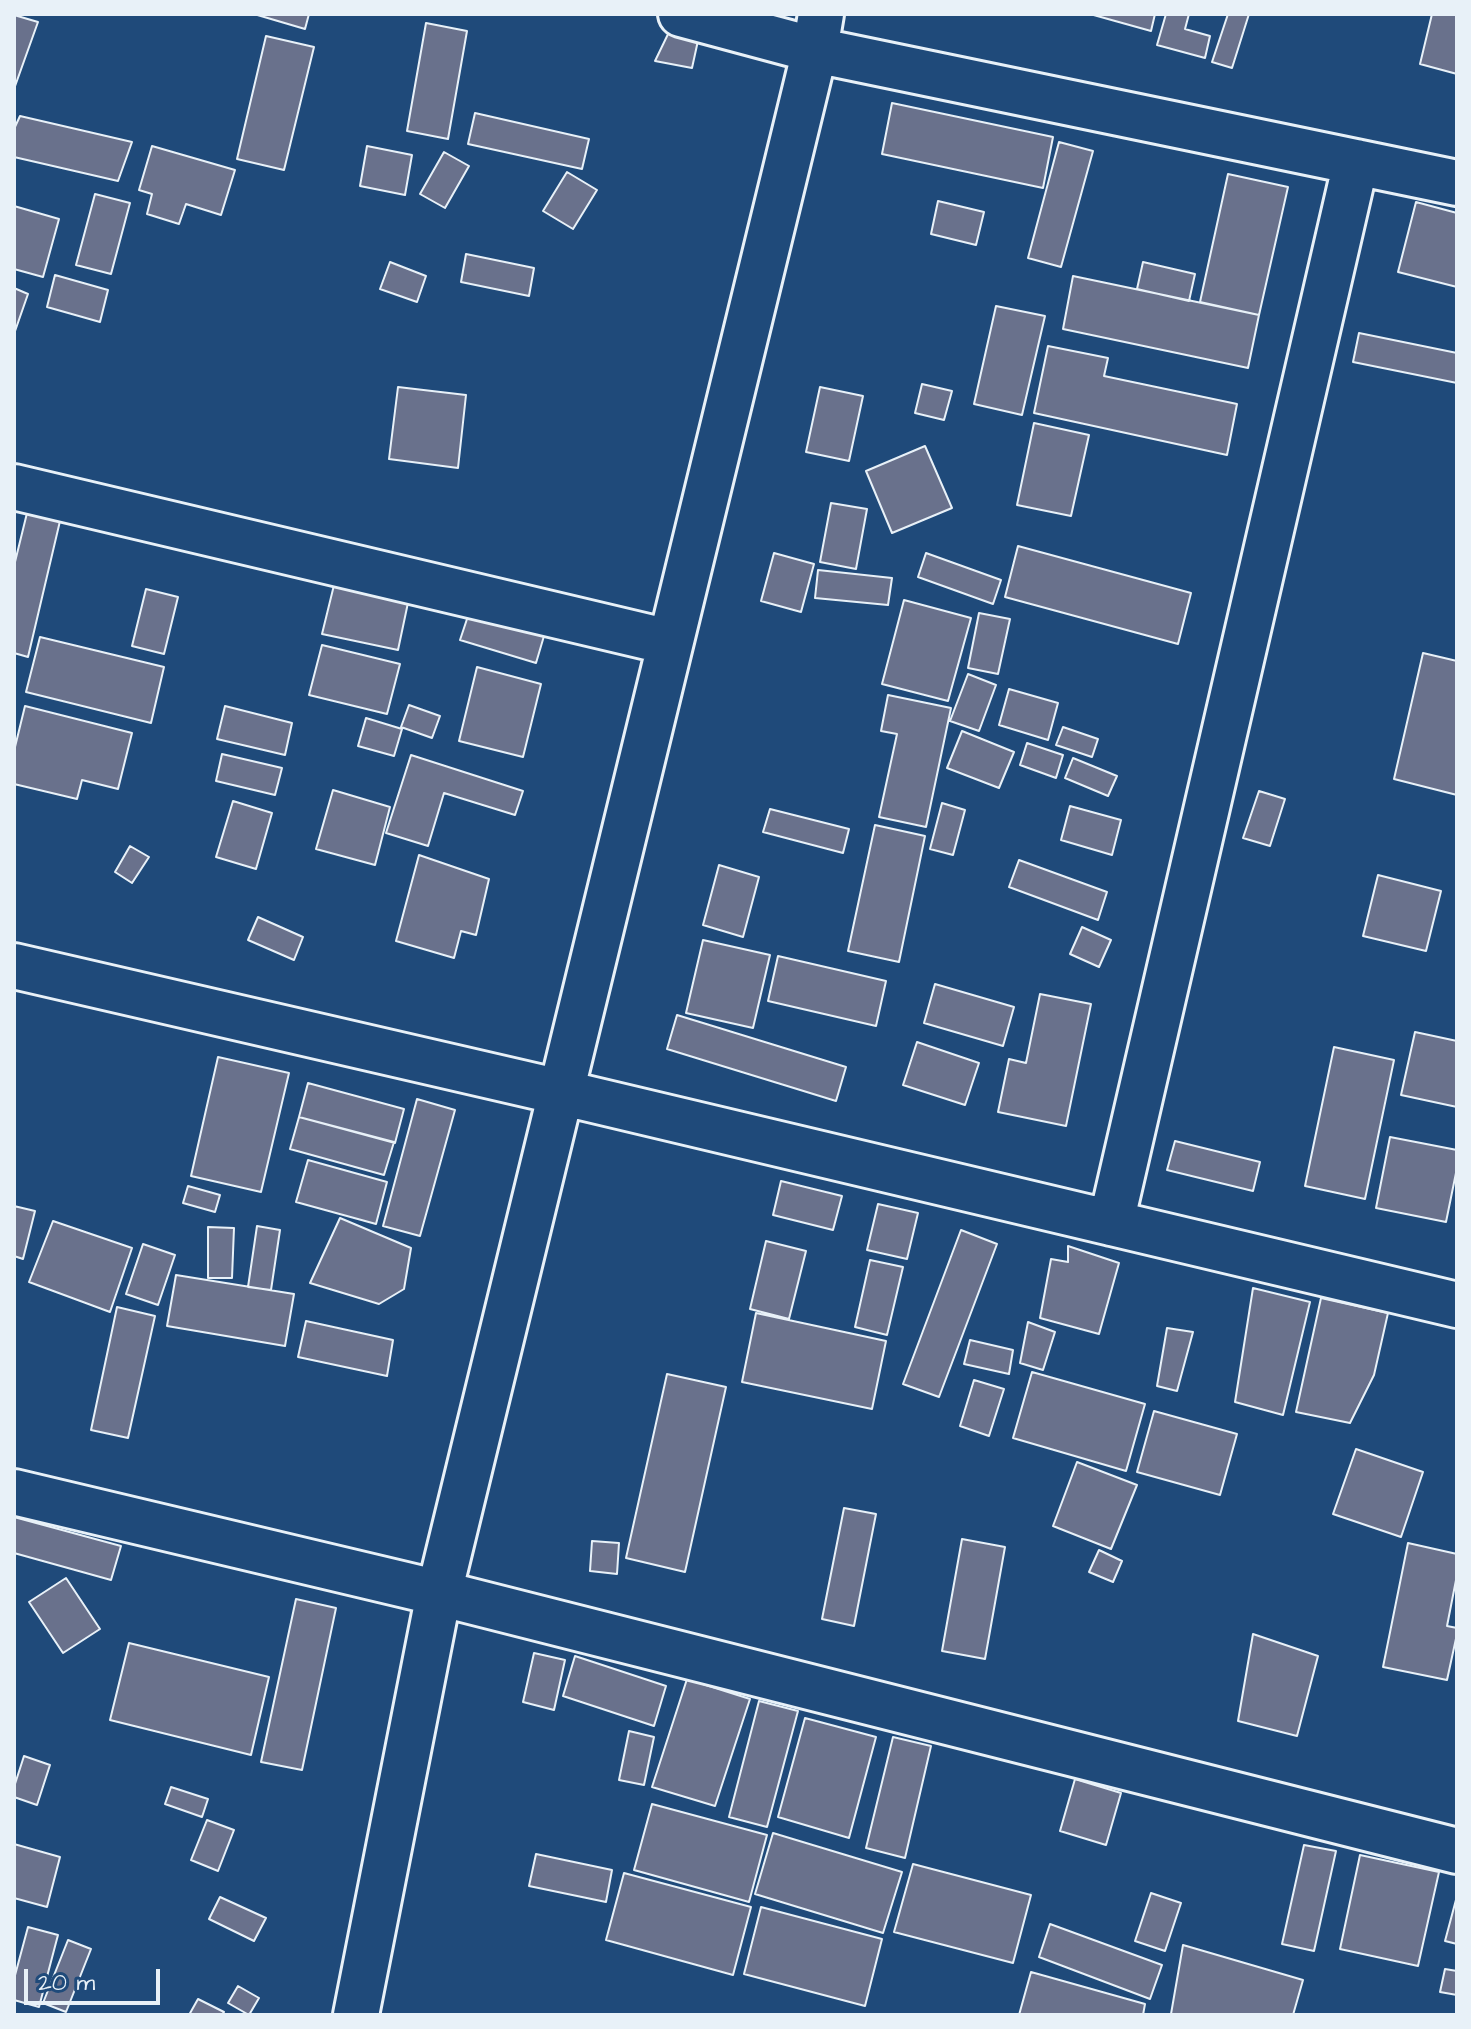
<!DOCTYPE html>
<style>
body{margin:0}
#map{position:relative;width:1471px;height:2029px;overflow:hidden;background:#1f4a7a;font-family:"Architects Daughter",sans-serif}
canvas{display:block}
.frame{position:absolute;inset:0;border:16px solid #e8f1f8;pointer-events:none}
.scale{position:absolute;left:24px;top:1969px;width:136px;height:36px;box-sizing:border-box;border:4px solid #e8f1f8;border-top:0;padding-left:10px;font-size:24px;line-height:28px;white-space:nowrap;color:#e8f1f8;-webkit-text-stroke:6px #1f4a7a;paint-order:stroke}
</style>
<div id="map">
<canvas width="1471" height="2029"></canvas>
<div class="frame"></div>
<div class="scale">20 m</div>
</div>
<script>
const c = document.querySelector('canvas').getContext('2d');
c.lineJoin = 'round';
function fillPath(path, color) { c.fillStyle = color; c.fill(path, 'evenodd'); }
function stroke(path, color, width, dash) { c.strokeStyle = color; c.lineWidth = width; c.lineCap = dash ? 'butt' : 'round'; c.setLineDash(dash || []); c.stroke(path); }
const building = new Path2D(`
 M254 14H309L305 29Z
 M1090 14H1155L1151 31Z
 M1166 14H1189L1185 29 1210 36 1205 58 1157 45Z
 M1228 14H1249L1232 68 1212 62Z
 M1432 14H1457V74L1420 64Z
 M14 15 38 22 14 89Z
 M426 23 467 31 448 139 407 131Z
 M670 30 699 36 692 68 655 61Z
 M266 36 314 47 284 170 237 159Z
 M892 103 1053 137 1043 188 882 154Z
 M475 113 589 139 582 169 468 144Z
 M20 116 132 142 118 181 14 157V129Z
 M1059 142 1093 151 1061 267 1028 258Z
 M152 146 235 170 221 215 186 204 179 224 147 214 152 194 139 190Z
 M367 146 412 155 405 195 360 186Z
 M444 152 469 166 445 208 420 194Z
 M567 172 597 190 573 229 543 211Z
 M1228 174 1288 187 1259 315 1200 302Z
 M95 194 130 203 111 274 76 265Z
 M938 201 984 212 976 245 931 234Z
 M1416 202 1457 213V287L1398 272Z
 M14 206 59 219 43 277 14 269Z
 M466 254 534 268 529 296 461 282Z
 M390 262 426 276 417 302 380 289Z
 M1143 262 1195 274 1189 301 1137 289Z
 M55 275 108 290 100 322 47 307Z
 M1073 276 1259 315 1248 368 1063 329Z
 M14 288 28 294 14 334Z
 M996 306 1045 316 1022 415 974 404Z
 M1359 333 1457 353V383L1353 362Z
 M1048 346 1108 358 1104 376 1237 404 1227 455 1034 413Z
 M922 384 952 391 944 420 915 413Z
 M398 387 466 395 458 468 389 459Z
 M820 387 863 396 849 461 806 452Z
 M1034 423 1089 435 1071 516 1017 505Z
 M925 446 952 508 892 533 866 471Z
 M831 503 867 509 856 569 820 562Z
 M27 513 60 521 28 657 14 653V566Z
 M1018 546 1191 593 1178 644 1005 597Z
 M774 553 814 564 801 612 761 601Z
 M926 553 1001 580 993 604 918 577Z
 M818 570 892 578 888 605 815 598Z
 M335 581 409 598 398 650 322 634Z
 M146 589 178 597 164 654 132 646Z
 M904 600 971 618 948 701 882 684Z
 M469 613 544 636 536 663 460 640Z
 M979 613 1010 619 998 674 968 668Z
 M40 637 164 667 151 723 26 692Z
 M322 645 400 664 387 714 309 695Z
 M1423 653 1457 661V795L1394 779Z
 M477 667 541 684 523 757 459 741Z
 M968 674 996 685 979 731 950 721Z
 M1009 689 1058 703 1048 740 999 725Z
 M888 695 951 708 926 827 879 817 897 734 881 731Z
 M409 705 440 716 432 738 401 727Z
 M25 706 132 733 118 789 82 780 77 799 14 784V751Z
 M225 706 292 723 285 755 217 739Z
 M366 718 402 729 394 756 358 746Z
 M1063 727 1098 739 1092 757 1056 745Z
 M962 731 1014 752 999 788 947 768Z
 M1027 743 1063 755 1056 778 1020 765Z
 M222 754 282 768 275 795 216 781Z
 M411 755 523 791 515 815 444 793 428 846 386 833Z
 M1073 758 1117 776 1108 796 1065 778Z
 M333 790 390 807 375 865 316 849Z
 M1259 791 1285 799 1270 846 1243 838Z
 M233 801 272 813 256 869 216 857Z
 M942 803 965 810 953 855 930 849Z
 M1070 806 1121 820 1112 855 1061 840Z
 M770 809 849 829 843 853 763 832Z
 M875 825 925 836 899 962 848 951Z
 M130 846 149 857 132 883 115 872Z
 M419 855 489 879 476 935 461 931 454 958 396 941Z
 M1019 860 1107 892 1098 920 1009 887Z
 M719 865 759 877 743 937 703 925Z
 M1378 875 1441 891 1426 951 1363 936Z
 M258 917 303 937 294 960 248 940Z
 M1082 927 1111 940 1099 967 1070 954Z
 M703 940 770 955 753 1028 686 1013Z
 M778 956 886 981 876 1026 768 1001Z
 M935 984 1014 1007 1003 1046 924 1023Z
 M1040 994 1091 1004 1066 1126 998 1112 1009 1059 1026 1063Z
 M677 1015 846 1067 836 1101 667 1049Z
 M1415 1032 1457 1041V1107L1401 1095Z
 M917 1042 979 1063 965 1105 903 1085Z
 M1334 1047 1394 1060 1365 1199 1305 1186Z
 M218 1057 289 1073 261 1192 191 1176Z
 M308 1083 404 1109 395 1143 299 1117Z
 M417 1099 455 1110 420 1236 383 1226Z
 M299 1117 394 1142 384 1175 290 1149Z
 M1390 1137 1457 1150V1168L1446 1222 1376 1208Z
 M1175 1141 1260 1162 1253 1191 1167 1170Z
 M308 1160 387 1182 376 1224 296 1202Z
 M781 1181 842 1196 833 1230 773 1215Z
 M188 1186 220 1195 215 1212 183 1203Z
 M878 1204 918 1213 907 1259 867 1250Z
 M14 1206 35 1211 23 1259 14 1256Z
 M340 1218 411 1248 404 1289 379 1304 310 1283Z
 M53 1221 132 1248 110 1312 29 1282Z
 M257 1226 280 1230 271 1290 248 1287Z
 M208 1227 234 1228 232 1278H208Z
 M961 1230 997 1244 939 1397 903 1384Z
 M766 1241 806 1251 789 1319 750 1309Z
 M143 1244 175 1255 158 1305 126 1294Z
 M1068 1246 1119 1263 1099 1334 1040 1318 1051 1259 1068 1262Z
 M870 1260 903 1267 887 1335 855 1327Z
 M176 1275 294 1294 285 1346 167 1326Z
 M1253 1288 1310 1302 1283 1415 1235 1402Z
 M1321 1298 1388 1313 1374 1375 1350 1423 1296 1412Z
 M117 1307 155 1316 128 1438 91 1430Z
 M756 1313 886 1341 872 1409 742 1382Z
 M306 1321 393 1340 387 1376 298 1357Z
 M1028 1322 1055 1332 1043 1370 1020 1363Z
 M1167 1328 1193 1332 1177 1391 1157 1386Z
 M970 1340 1013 1350 1009 1374 964 1364Z
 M1032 1372 1145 1404 1126 1471 1013 1438Z
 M667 1374 726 1387 685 1572 626 1558Z
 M974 1380 1004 1389 989 1436 960 1426Z
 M1154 1411 1237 1434 1220 1495 1137 1472Z
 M1356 1449 1423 1472 1401 1537 1333 1514Z
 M1077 1462 1137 1485 1111 1549 1053 1526Z
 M844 1508 876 1514 854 1626 822 1619Z
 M14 1517 121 1546 111 1580 14 1553Z
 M962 1539 1005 1547 985 1659 942 1651Z
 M592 1541 619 1543 617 1574 590 1571Z
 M1408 1543 1457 1554V1575L1447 1626 1457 1628V1634L1447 1680 1383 1667Z
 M1099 1550 1122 1561 1113 1582 1089 1572Z
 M66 1578 100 1629 63 1653 29 1602Z
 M296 1599 336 1608 302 1770 261 1762Z
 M1253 1634 1318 1656 1297 1736 1238 1721Z
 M129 1643 269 1677 251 1755 110 1720Z
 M534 1653 565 1660 554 1710 523 1702Z
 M575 1656 666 1686 654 1726 563 1696Z
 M687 1679 750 1699 715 1806 652 1787Z
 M759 1701 798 1711 767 1827 729 1817Z
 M805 1718 876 1737 849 1838 778 1817Z
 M629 1731 654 1737 644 1785 619 1780Z
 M893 1737 931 1746 905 1858 866 1848Z
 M24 1756 50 1765 37 1805 14 1797V1787Z
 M1075 1779 1121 1793 1106 1845 1060 1831Z
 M171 1787 208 1799 202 1817 165 1804Z
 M652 1804 767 1835 749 1902 634 1870Z
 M207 1820 234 1830 218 1871 191 1860Z
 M773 1833 902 1872 883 1933 755 1894Z
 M14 1844 60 1857 47 1907 14 1898Z
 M1304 1845 1336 1851 1314 1951 1282 1944Z
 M536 1854 612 1870 606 1902 529 1886Z
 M1360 1855 1439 1872 1418 1966 1340 1949Z
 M913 1864 1031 1895 1013 1963 894 1932Z
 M624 1873 751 1907 733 1975 606 1940Z
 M1151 1893 1181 1903 1165 1951 1135 1941Z
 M1457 1896V1944L1445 1941Z
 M220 1897 266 1918 254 1941 209 1919Z
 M761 1907 882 1939 865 2006 744 1974Z
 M1050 1924 1162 1965 1150 1999 1039 1957Z
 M28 1927 58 1935 39 2007 14 2000V1979Z
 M68 1940 91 1949 66 2012 43 2003Z
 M1183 1945 1303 1980 1293 2015 1171 2014Z
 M1445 1969 1457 1971V1995L1440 1992Z
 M1031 1972 1145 2004 1143 2015H1019Z
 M238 1986 259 1998 249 2015 228 2003Z
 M198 1999 224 2012 222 2015H189Z`);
const street = new Path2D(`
 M681 14 815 50 1457 183
 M14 487 669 642
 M14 966 560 1092 1457 1305
 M1111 1223 1356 162
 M14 1492 439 1593 1457 1851
 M356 2015 439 1593 815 50 821 14`);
fillPath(building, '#69718c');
stroke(building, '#e8f1f8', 2);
stroke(street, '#e8f1f8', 50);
stroke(street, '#1f4a7a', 44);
</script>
